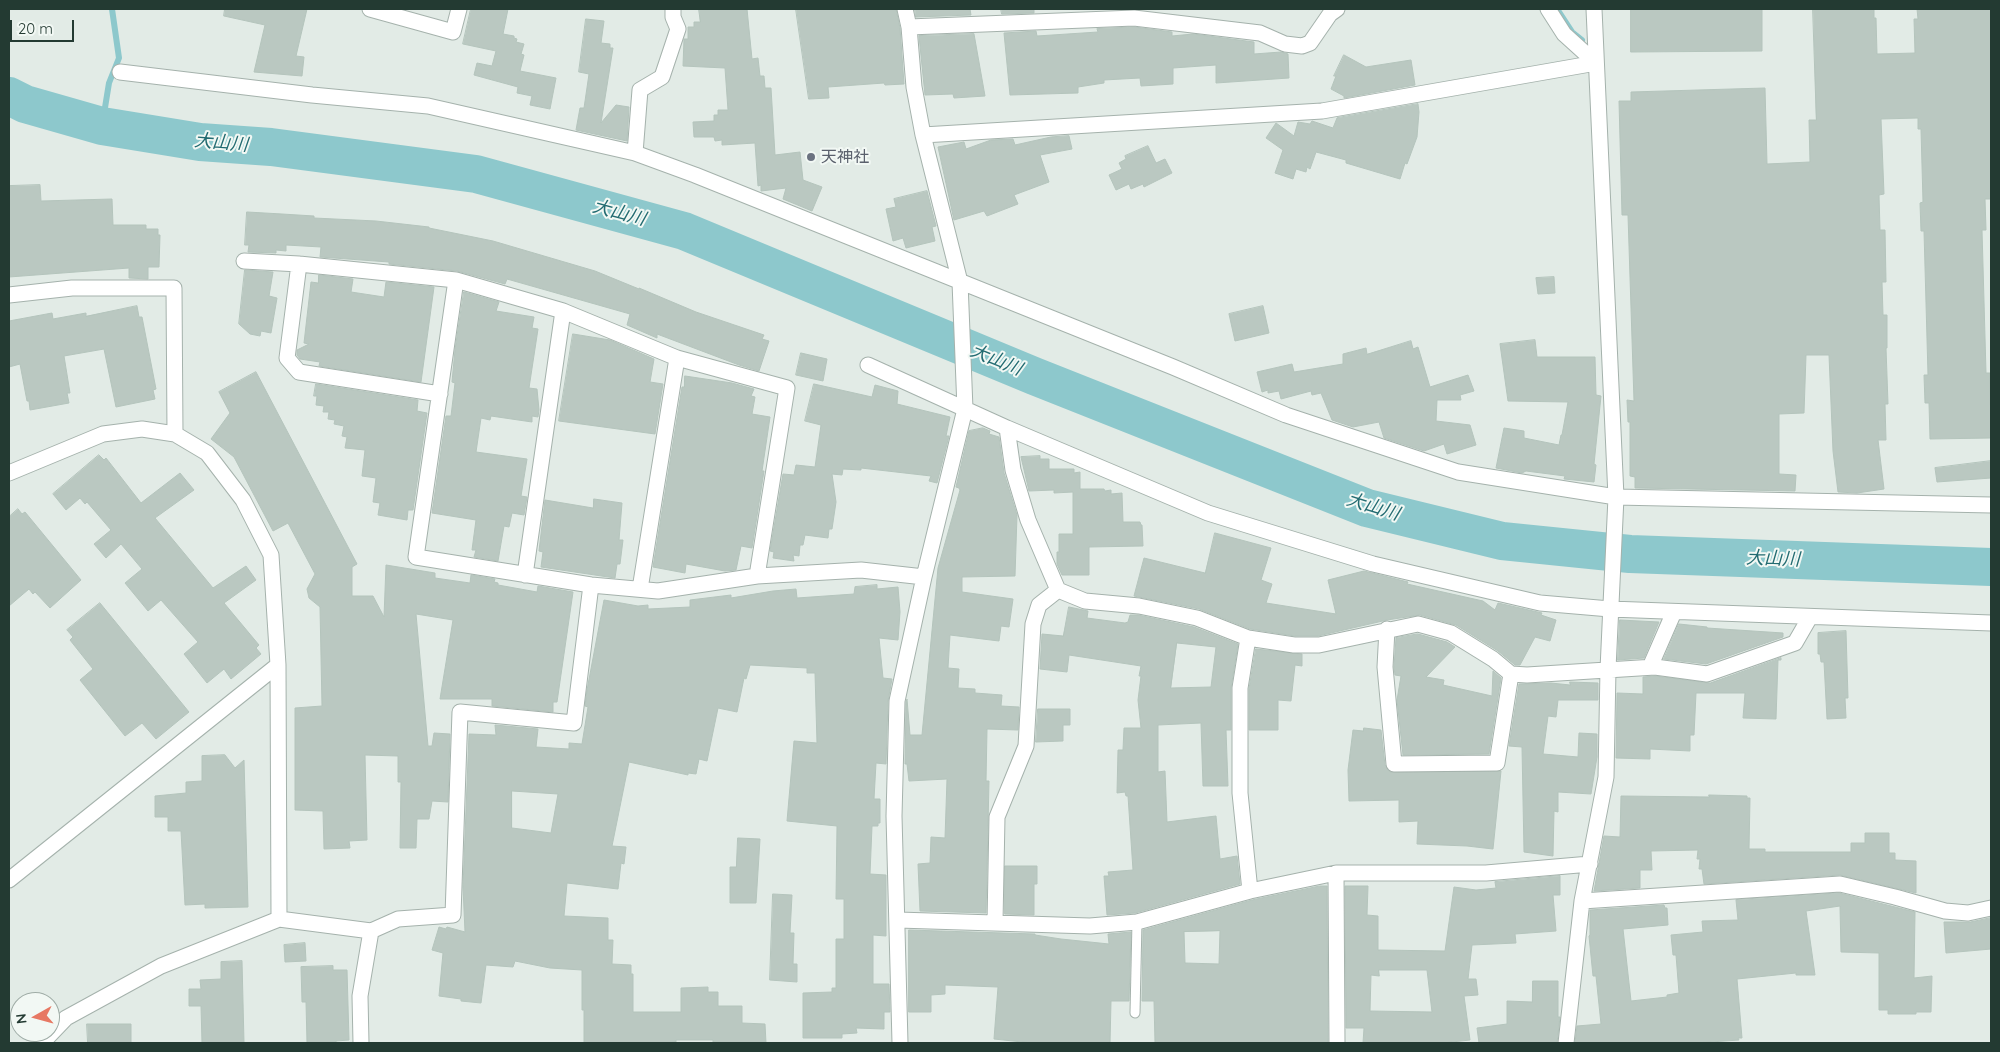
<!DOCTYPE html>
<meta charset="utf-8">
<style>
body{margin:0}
#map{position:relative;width:2000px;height:1052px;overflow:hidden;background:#e2ebe6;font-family:Quicksand,sans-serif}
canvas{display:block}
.frame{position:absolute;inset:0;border:10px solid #233a32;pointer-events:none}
.north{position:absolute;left:10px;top:992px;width:50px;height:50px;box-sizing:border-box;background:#f2f8f4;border:1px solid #9faca6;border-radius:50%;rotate:263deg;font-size:14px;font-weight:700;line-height:20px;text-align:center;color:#233a32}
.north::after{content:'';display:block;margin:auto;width:18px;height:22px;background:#e77863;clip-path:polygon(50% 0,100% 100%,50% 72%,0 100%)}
.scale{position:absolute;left:10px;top:20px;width:64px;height:22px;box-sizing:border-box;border:2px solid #233a32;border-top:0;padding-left:6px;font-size:15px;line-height:18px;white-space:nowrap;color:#233a32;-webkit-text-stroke:4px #f2f8f4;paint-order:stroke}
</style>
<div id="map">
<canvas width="2000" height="1052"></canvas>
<div class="frame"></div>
<div class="north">N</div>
<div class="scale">20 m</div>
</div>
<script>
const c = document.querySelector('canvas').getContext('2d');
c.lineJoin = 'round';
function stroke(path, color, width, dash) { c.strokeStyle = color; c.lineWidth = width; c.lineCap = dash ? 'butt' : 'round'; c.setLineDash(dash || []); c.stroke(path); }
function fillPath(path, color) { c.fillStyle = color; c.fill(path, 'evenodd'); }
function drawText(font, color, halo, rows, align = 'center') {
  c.font = font + ' Quicksand,"Noto Sans JP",sans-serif'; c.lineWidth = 4; c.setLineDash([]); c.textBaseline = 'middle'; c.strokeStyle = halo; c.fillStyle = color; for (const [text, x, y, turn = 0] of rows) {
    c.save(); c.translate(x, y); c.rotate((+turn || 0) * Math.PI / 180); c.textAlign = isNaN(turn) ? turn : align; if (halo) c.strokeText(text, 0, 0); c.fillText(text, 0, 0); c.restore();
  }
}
const stream = new Path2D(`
 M1557 9 1572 32 1582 40
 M102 126 109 83 119 58 112 9`);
const river = new Path2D(`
 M9 96 25 104 102 126 200 142 271 147 476 174 684 231 1034 376 1367 508 1502 541 1630 554 1991 567`);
const building = new Path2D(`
 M225 9H307L296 56 304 57 302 76 254 72 265 25 224 16Z
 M471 9H508L503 34 514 36V38L517 39 516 42 524 44 521 54 524 55 520 71 556 78 550 109 530 105 532 96 517 93 518 87 474 75 477 63 492 66 496 51 463 44Z
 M699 9H747L752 59 758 58 760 76H764L765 88H771L775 155 800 152 803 180 822 187 812 211 783 199 786 188 761 191V185L758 186 755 143 722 145V140L715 141 714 137H694L693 122 714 121V115H718V110H728L725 68 683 66 684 39H688V27H694V22H700Z
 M796 9H896L900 28 904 84 885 85 884 83 828 87 829 98 809 99Z
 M915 9H970L971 15 916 17Z
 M1001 9H1034V13L1002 14Z
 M1631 9H1762V51L1631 52Z
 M1813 9H1874V18H1876L1877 54 1915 53 1914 19H1918L1917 9H1991V199H1985L1986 230H1982L1986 373H1990L1991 438 1930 439 1929 403H1925L1924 375H1928L1924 231H1921L1920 203 1923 202 1921 129H1918V118L1881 119 1884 194 1879 195 1880 230H1885L1886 282H1882L1883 315H1887V348H1886L1888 404H1885L1886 440H1878L1884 489 1857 493 1838 492 1833 451 1829 355H1806L1804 413 1779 414V474L1796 475 1795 491 1635 488V477L1630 476V422H1628L1627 400 1634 401 1628 215H1622L1619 101H1631V92L1765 88 1767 164 1810 162 1809 120H1816Z
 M586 19 604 21 601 43 610 44V48H613L601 123 616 105 629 107 627 141 576 130 580 108H584L589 74 579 72Z
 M1134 27 1172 32V36L1193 34 1254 42V54L1281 52 1288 54 1289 78 1216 83V65L1173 68V84L1141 86 1140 78 1104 80V83L1078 87V93L1010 95 1004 33 1036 31 1037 36 1098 32 1097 29Z
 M974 34 985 96 954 98 953 94 925 95 919 36Z
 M1344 55 1366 67 1411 60 1415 85 1344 98V96L1331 89 1336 76H1334Z
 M1418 104 1419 112 1417 137 1407 164 1405 163 1400 179 1346 163V160L1316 152 1310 169 1307 167 1306 172 1296 169 1293 179 1275 173 1283 150 1266 138 1276 123 1294 136 1298 122 1310 124 1312 121 1333 128 1337 118Z
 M1069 136 1072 149 1040 155 1049 182 1014 195 1018 204 987 216 984 211 954 220 938 147 964 142 966 149 991 140 1013 139 1015 145 1051 137Z
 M1148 146 1156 163 1165 159 1172 173 1144 187 1143 184 1131 189 1129 184 1116 190 1109 175 1122 169 1119 163 1126 159 1125 156Z
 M40 185 41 201 112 199 113 225H146V229H158V235H160L159 267H148V279L129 278V268L9 277V186Z
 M927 191 936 226 932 227 935 241 906 248 903 238 893 241 886 209 896 207 894 199Z
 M247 212 282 214 314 216V218L376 221 429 227V228L493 241 595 271 639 289V288L696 312 764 335 762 339 769 341 759 371 739 365 657 334V338L627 325 630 314 507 279 505 284 457 271 389 264V262L320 257 321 247 286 245V251L276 250V253L248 252 249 245H245Z
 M245 270 273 272 269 296 277 298 271 333 261 331 260 336 250 334 239 324Z
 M319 275 353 279 351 292 384 297 386 282 434 287 421 382 319 366 320 362 300 359 297 355V350L309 344 304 343 311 282 318 283Z
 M1554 277 1555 293 1538 294 1536 278Z
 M464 292 499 302 496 311 534 317 532 328 538 329 529 388 537 389 539 410 538 417 532 416V422L491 416 490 420 481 418 476 452 527 459 521 496 527 497 524 515 512 513 509 527 504 526 498 561 474 557 476 550H472L476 520 432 513 446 416H451L455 383 452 382 455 350Z
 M137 306 139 317H142L156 389 153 390 155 399 116 407 104 349 64 356 70 393H67L69 403 30 410 29 401H27L20 364 9 367V321L52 313 53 319 86 313V316Z
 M1263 306 1269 333 1235 341 1229 314Z
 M573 334 610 340 654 359 650 382 663 384 655 434 559 421Z
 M1535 340 1537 357H1595L1596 395 1601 396 1594 464 1596 465 1594 482 1564 479 1565 476 1526 471 1522 473 1496 468 1504 428 1524 431V438L1559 445 1561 435H1562L1568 402 1508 401 1500 344Z
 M1411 341 1413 349 1418 347 1430 387 1468 375 1474 391 1460 395 1461 400H1437L1436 421 1470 425 1476 445 1447 454 1444 444 1424 451 1384 438 1379 422 1353 427 1332 420 1321 393 1312 395 1311 391 1281 399 1279 391 1268 393V390L1262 392 1257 372 1292 364 1294 372 1343 364V354L1366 348 1367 354Z
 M801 353 827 359 823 381 796 375Z
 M256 372 357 564 352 567V596H373L384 617 386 565 435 573V578L470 583 471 575 495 579 494 582 498 583V585L537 592 538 586 573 592 557 702H553V712L492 706V699H440L453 620 416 614 428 746H432L434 733 450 734 448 802 432 801 429 819H417L416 848H400L401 782H398V756L365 755 367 840 349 841 350 848 324 849 323 811 295 810V708L322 706 320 607 309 598 307 589 315 574 288 523 273 531 234 457 211 439 230 413 219 392Z
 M685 376 732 383 754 389 751 396 755 397 752 414 770 417 762 471H764L752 548 741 546 736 570 725 571 686 564 685 573 653 567 682 387H684Z
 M316 384 418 400 417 411 427 413 413 510H408L407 520 378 515 380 503 373 502 376 478 362 476 365 450 345 448 347 437 342 436 344 426 334 424 335 420 328 419 329 412H323L324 406 316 405 317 396H314Z
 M814 384 872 397 875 385 898 391 897 404 950 417 946 436H949L937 483 929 481 931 476 861 468V470L843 469 842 475 832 474 836 502 832 529H829L828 538 805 535 803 545H800L799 556 793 555 794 561 773 558 774 552 770 551 783 474 794 475 796 465 815 467 821 425 805 421Z
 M983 428 990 431 989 434 999 437 1004 473 1017 515 1015 576 962 577V592L1013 599 1009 627 1001 626 999 641 950 635 948 668 959 669 958 688 975 689V693L1002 695 1001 706 1019 707 1018 730 987 729 986 781H989L986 913 920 911 918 864 930 863 931 837 945 838 947 779 909 781 907 764H905L906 702 907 699 910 735H922L938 568 960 490 959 488 956 487 969 431Z
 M99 455 104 460 106 458 141 503 180 473 194 490 155 518 213 588 246 566 256 580 224 603 259 645 256 648 261 654 231 679 224 669 207 683 184 654 198 642 161 600 148 611 125 583 142 569 121 544 106 558 94 544 111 530 87 502 85 504 80 498 66 510 53 494Z
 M1040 456V459H1049V469H1074V473L1080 472V489H1104L1105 491 1111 490V494L1122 493 1123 522H1140L1141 525H1142L1143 546 1089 547V575H1062L1057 564V552H1059V534H1073V492L1054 493V490L1029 491 1021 457Z
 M1991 461V478L1937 482 1935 468Z
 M594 499 622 503 619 540H623L620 564H617L615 578 541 567 543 552 539 551 545 500 593 508Z
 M18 509 22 514 25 512 81 580 50 608 35 592 33 594 29 589 9 606V517Z
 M1215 533 1271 548 1261 580 1272 584 1266 603 1336 614 1328 580 1364 571 1408 582 1407 584 1483 601 1495 610 1498 603 1542 613 1541 615 1556 620 1550 641 1535 637 1520 665H1515L1498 651 1456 625 1420 615 1387 620 1318 636H1295L1250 629 1199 609 1134 596 1144 558 1205 573Z
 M877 585V589L898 587 900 612 898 640 879 638 883 678 892 679 888 701 886 764 876 763 874 799H880V823H878V826H872L870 874 886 875V936L873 935V984H889L890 1012H884V1029L856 1028 857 1033 842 1034V1038H803V993L832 992V988H836V939H844V899H836L837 826 787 821 794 741 817 743 815 673H807V668L750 665 746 679 744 678 737 712 718 708 707 761 699 759 696 774 688 773V775L629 762 612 846 626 847 624 864 621 863 618 889 567 883 564 916 608 918V940H613L612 964 631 965V974H633V1012H681V988L708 987V992H718V1006H742V1023L765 1024 766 1043H713V1040H676V1042L668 1043H584V1010H582V970L550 968 515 961 513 967 486 965 481 1003 461 1001V999L439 996 443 953 432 950 439 927 446 929 447 927 465 932 463 887 469 734 496 735 495 725 538 729 536 747 569 749V743L582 744 588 707 585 706 587 690 604 600 638 606 648 605V609L690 607V600L731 595V598L773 591 796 589 797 598 854 594 855 587ZM512 791 558 794 551 833 512 828Z
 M100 603 189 712 156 739 142 723 125 736 80 680 93 669 70 640 73 637 67 630Z
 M1069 607 1088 611 1087 618 1125 623 1128 622 1130 615H1138L1194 627 1238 644 1231 688V730H1226L1228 786H1203L1201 723 1158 725V772L1165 771 1167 822 1216 816 1220 859 1237 856 1240 884 1135 913 1107 915 1104 876H1109L1108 872 1133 870 1128 796H1126L1125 792 1117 793 1118 750H1123L1124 728H1141L1138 700 1141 676H1139L1141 666 1069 655 1067 672 1040 669 1042 634 1063 636ZM1177 643 1216 647 1211 687 1171 688Z
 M1620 620 1659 622 1644 658 1618 660Z
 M1679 624 1707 627V628L1783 633V637L1706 664 1664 659Z
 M1846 631 1848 698H1845L1846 718 1827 719 1824 662H1821L1820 654H1818V633Z
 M1418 634 1447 642 1455 647 1426 677 1444 680 1443 685 1492 696 1493 671 1501 678 1489 754 1403 755 1397 700 1401 676 1395 675 1394 667 1396 638Z
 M1256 649 1302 654V666L1295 665 1291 701 1278 700V730H1249V689Z
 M1781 658V660H1778L1776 719 1743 718 1745 693H1696L1694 735H1690V751L1650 749V759L1616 758 1617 693 1643 694V677L1655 676 1710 683Z
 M1570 682 1598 683V700H1558L1556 717 1548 716 1543 754 1578 757 1579 733 1597 734V757L1591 794 1558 792V812L1554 811 1553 856 1524 852 1522 747 1509 746 1519 684 1551 683 1570 685Z
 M1038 709H1070V725H1063V741L1036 742Z
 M1364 728 1381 730 1385 765 1390 772 1501 771 1493 849 1467 846 1417 844 1418 821 1399 822V800L1349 801 1348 770 1353 730 1363 731Z
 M225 755 235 768 244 760 248 907 205 908V904L185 905 181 831H168V817H155V796L186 793V782L202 781V756Z
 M1709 795 1747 796V798H1750L1749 849H1765V852H1851V843H1865V833H1889V853H1895V860L1916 861V893L1840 875 1704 884 1702 869H1699L1700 859H1697L1698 850 1651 851 1652 870H1640V888L1594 891 1604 836 1620 837 1621 796 1709 797Z
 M738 838 760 839 756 903H730V867H736Z
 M1005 866H1037V884H1034V915L1005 914Z
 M1560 876V895H1553L1556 931 1515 934 1516 943 1472 945 1468 979H1476L1478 995 1464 996 1470 1040 1443 1043H1363L1364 1028H1346L1345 886H1368L1367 915 1378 916V950L1445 951 1454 887 1476 890 1496 888 1495 882ZM1379 970H1427L1432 1012 1370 1011 1371 975 1379 976Z
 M1320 886H1327L1328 1043H1155L1154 1001H1142L1143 930 1252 900ZM1220 931 1219 964 1185 963 1184 932Z
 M1839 893 1915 912 1914 978 1932 976 1931 1012H1916V1014H1888V1010H1879V953L1841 952 1840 906 1806 911 1815 975H1796V973L1737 979 1742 1038H1738L1739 1040 1696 1043H1575L1577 1026 1601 1024 1596 976H1593L1589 936 1590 935V910L1664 905 1665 908H1667L1668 925 1623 929 1631 1001 1667 997V995L1679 993 1676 955H1673L1671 935 1703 932 1702 921 1738 920 1736 900Z
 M773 894 792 895 790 933H794L793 964H797V982L770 980Z
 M1991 918V949L1946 953 1944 922H1970Z
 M909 930 1035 934V935L1061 939 1109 944 1108 934 1131 932 1129 1001H1111L1110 1043H1032L994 1039 998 987 945 985V994L931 995V1012H909Z
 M305 943 306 961 285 962 284 945Z
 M242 961 244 1043H202L201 1006H189V989H201L200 980 221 979V962Z
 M333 966V970H347L349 1040 336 1041V1043H307L306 1002H302L301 967Z
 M1533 981H1558V1017H1560L1557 1043H1479L1477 1028 1507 1024V1001L1532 1002Z
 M87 1024H131V1043H88Z`);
const service = new Path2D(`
 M1135 1013 1137 922`);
const minor = new Path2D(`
 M370 9 453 32 459 9
 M1548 9 1564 34 1596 63
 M909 27 1134 18 1260 33 1285 44 1302 46 1310 43 1330 14 1337 9
 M120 72 312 95 428 106 635 153 695 175 1173 367 1286 415 1458 472 1616 497 1991 505
 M923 135 1322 111 1596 63
 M635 153 640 90 662 77 678 29 673 17V9
 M244 261 299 264 456 280 563 311 677 358 787 388 757 576
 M299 264 287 358 299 372 440 394
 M456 280 416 557 591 585 658 591 757 576 861 570 924 577
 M9 295 72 288H174L175 434
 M868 365 1007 428 1208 513 1373 564 1540 603 1610 609 1991 623
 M1007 428 1013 470 1028 520 1058 590 1085 601 1139 606 1197 618 1248 638 1294 645H1319L1418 624 1451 633 1493 659 1511 674 1527 675 1655 667 1707 674 1795 643 1810 617
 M9 473 103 434 142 429 175 434 207 453 243 500 271 555 278 665 9 880
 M525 575 563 311
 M640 589 677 358
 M1387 629 1385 667 1394 764 1497 763 1511 674
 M1248 638 1240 688V793L1250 891
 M1650 667 1674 612
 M1336 873 1337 1043
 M1582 901 1840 884 1895 897 1945 911 1968 913 1991 908
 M279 919 371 931 398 919 453 915 460 712 574 723 591 585
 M898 920 1090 926 1137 922 1250 891 1336 873H1486L1590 864
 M995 922 997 817 1026 746 1033 624 1039 605 1058 590
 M42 1043 66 1018 161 966 279 919 278 665
 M361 1043 360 996 371 931
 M900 1043 894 816 897 701 924 577 965 409 960 282 923 135 914 87 909 27 905 9
 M1566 1043 1582 901 1606 777 1608 669 1616 497 1594 9`);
const markers = [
 [811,157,5,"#6b7280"]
];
const worshipNames = [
 ["天神社",821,157]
];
const waterNames = [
 ["大山川",221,143,5],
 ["大山川",619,213,15],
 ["大山川",996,360,22],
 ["大山川",1373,507,17],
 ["大山川",1773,559,2]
];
stroke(stream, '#8dc8cc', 6);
stroke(river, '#8dc8cc', 38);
fillPath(building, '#bac8c1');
stroke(building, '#b4c4bc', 1);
stroke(service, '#a5b2ac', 11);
stroke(minor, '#a5b2ac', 17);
stroke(service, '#fff', 9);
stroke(minor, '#fff', 15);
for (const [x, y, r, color] of markers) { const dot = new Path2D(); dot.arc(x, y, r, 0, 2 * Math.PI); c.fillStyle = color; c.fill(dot); stroke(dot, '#f2f8f4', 2); }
drawText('16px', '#5b616d', '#f2f8f4', worshipNames, 'left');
drawText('italic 18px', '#226b71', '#f2f8f4', waterNames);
</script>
